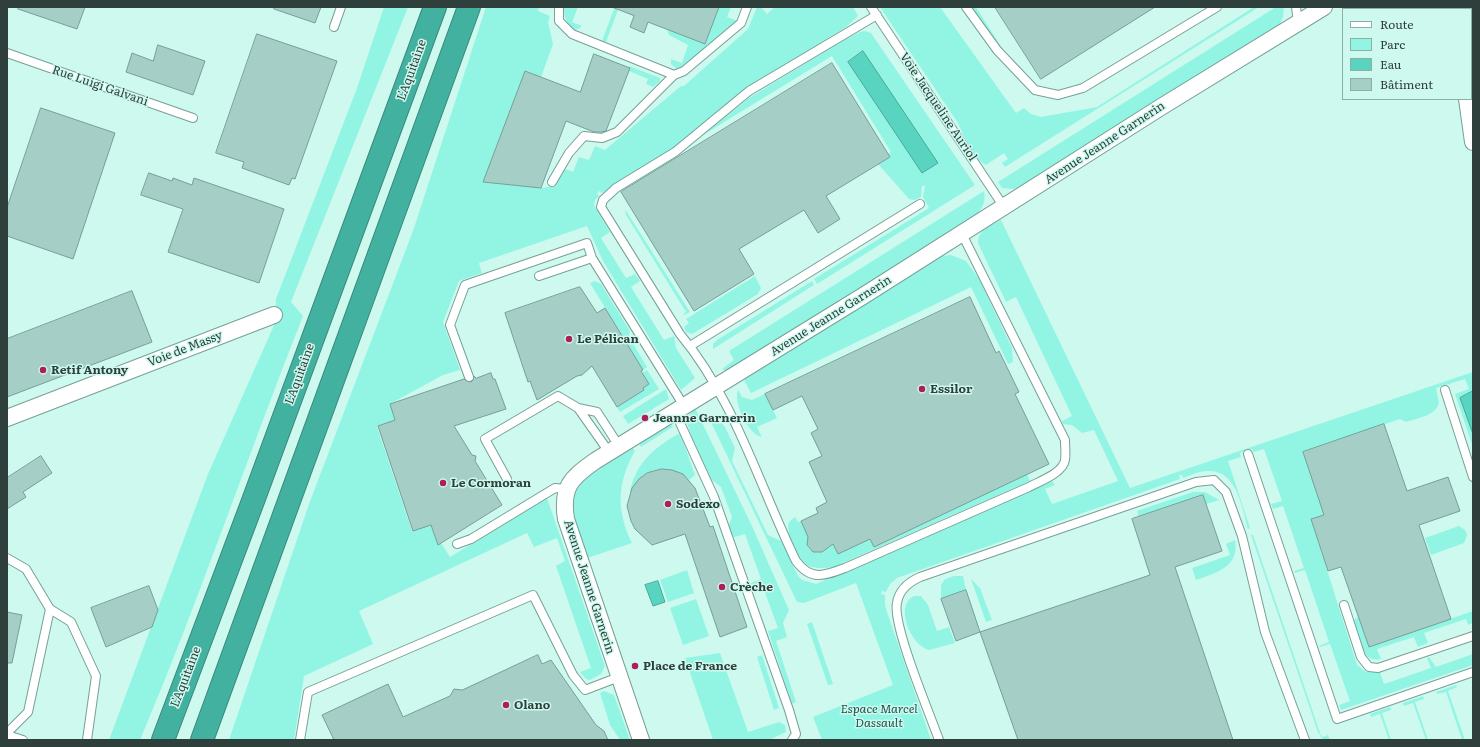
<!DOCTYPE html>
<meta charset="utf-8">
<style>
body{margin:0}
#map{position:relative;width:1480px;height:747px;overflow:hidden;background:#cef9ef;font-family:Literata,serif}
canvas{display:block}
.frame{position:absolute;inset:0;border:8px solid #2f403c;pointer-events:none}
.legend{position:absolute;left:1342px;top:8px;width:130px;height:92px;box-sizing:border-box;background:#cef9ef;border:1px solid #8eafa7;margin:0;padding:5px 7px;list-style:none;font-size:12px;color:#2f403c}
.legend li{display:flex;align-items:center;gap:8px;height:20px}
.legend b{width:20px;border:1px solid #8eafa7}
</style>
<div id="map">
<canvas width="1480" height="747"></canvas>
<div class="frame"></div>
<ul class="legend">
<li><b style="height:5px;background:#fff"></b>Route</li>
<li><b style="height:11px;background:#92f5e3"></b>Parc</li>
<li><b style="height:11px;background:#58d4c0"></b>Eau</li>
<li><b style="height:11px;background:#a5cfc6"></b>Bâtiment</li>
</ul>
</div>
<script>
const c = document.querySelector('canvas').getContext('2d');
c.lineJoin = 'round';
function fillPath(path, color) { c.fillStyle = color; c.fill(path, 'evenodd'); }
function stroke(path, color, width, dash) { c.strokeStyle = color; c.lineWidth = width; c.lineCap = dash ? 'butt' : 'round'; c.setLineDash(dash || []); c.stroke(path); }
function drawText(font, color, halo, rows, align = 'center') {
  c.font = font + ' Literata,serif'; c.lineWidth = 3; c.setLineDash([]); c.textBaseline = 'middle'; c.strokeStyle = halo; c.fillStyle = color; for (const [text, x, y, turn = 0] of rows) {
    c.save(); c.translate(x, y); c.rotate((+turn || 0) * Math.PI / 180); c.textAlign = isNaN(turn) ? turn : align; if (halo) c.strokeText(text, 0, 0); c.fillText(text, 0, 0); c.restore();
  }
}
const green = new Path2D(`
 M384 7H408L291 302 303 316C247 457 199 601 140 740H109L208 474 275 323 276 299 357 88Z
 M486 7H539L538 11 550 16 548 22 553 44 541 77 525 71 483 182 541 188 555 186 563 168 573 172 579 157 589 160 595 146 605 150 681 86H684L748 29 757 7H761L767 14 775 7H853L858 16 846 27 745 90 674 147 602 193 599 191 597 194 599 196 595 200 594 205 610 232 601 238 626 278 635 274 640 281 631 287 664 340 674 336 676 348 695 378 681 390 603 261 587 226 479 263 482 273 459 281 443 322 460 370 443 375 390 404 395 421 377 427 412 531 431 525 438 545 441 543 450 557 547 498 605 666 601 674 590 680 586 679 580 672 591 668 556 566 565 561 557 538 534 547 527 533 359 611 373 644 304 676 294 740H229L309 504 413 231Z
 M564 7H578L572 22 582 26 580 28 575 30C566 25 564 17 564 7Z
 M719 7H731L727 17 738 21 686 65 677 69 671 64V59L682 63 688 45 669 35 667 29 705 44Z
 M880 7H940L1016 113 1024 108 1031 114 1041 117 1097 107 1254 7H1259L1005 167 1002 163 1008 159 1004 153 986 165C972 158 964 137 958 123Z
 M971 7H976L1007 56Z
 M1276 7H1284L1283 17 1280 24 1026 185 1013 189 1002 188 998 182Z
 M1465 7H1473V59L1471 45V9H1466Z
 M614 9 618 10 606 42 602 41Z
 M865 31 871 33 975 185 817 284 814 279 929 208 923 197 925 186H922L921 197 914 200 909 199 878 164 890 157 888 154 891 152 832 56 703 135 749 98 842 41 860 32Z
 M629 66 660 78V81L653 87 646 84 648 79 629 71Z
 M984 191C986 201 983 207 977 215L736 367 726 371 722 369 734 360 729 351Z
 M625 209 690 312 684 315 683 314 686 312 626 215Z
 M1001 220 1130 488 1473 372V447L1455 394 1469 389 1465 379 1436 388 1439 403C1435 416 1418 418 1406 422L1400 419 1303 452 1324 515 1311 519 1357 665 1366 672H1380L1384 684 1431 668 1427 658 1429 657 1436 667 1473 654V665L1341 710 1339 705 1350 701 1330 644 1320 647 1319 646 1329 642 1305 570 1295 573 1294 571 1304 568 1283 506 1273 509 1271 504 1282 501 1264 449 1254 452 1252 449 1240 453 1241 457 1228 461 1250 528 1248 529C1242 508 1237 469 1207 471 1199 471 1191 475 1183 478L1182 475H1179L1180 479 897 578 890 584 886 592 882 591 881 594 885 595V605L887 612 931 740H822L813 717 893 685 856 583 804 603 797 602 710 420 716 417 725 427 735 448 732 461 768 535 781 541 798 576 802 580 816 584 1052 481 1055 485 1045 489 1052 504 1118 481 1094 430 1082 433 1072 425 1063 424 1062 421 1072 416 1016 297 1006 302 978 243C978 229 990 226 1001 220Z
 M951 255 966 261 979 279 1012 348 1013 362 1008 364 971 287 751 393 744 380 942 256Z
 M755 276 761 288 758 294 692 334 686 332 684 327 689 323 686 319Z
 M595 281 601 284 630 331 629 337 647 367 643 370 590 283Z
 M812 281 814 285 713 349V344L717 340Z
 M647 370 659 389 620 412 617 407 644 390 643 388 649 384 642 373Z
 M666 389 669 399 628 424 623 416Z
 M738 390 742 397 752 400 765 394 777 418 757 427 762 437C748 435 733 402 738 390Z
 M695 408 752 526 789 610 783 623 787 637 776 641 796 702 792 704 768 631 778 628 763 587 753 590 751 583 761 579 745 534 735 537 732 536 729 525 732 517 721 487 704 474 687 423 688 417Z
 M668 425 674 426 641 447 639 443Z
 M680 433 695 475 689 480C668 463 643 468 630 492 635 463 656 446 680 433Z
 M632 447 635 451C617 482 616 511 632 543L587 558C582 544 575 528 573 513 569 477 607 463 632 447Z
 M1027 474 1030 481 834 567C825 568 817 569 809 566 797 560 785 535 789 522L795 517 798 522 801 521 805 531 823 523 870 539 874 547ZM809 535 826 549C818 555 811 553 807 545Z
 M1193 492H1205L1219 500 1206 504 1203 495 1139 517 1137 511Z
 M1459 526 1465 530 1467 535 1464 543 1431 555 1425 538Z
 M1251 535H1253L1321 736 1323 737 1328 735 1330 740H1323L1318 732Z
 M1235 540C1240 567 1216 573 1196 580L1192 568 1230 555 1226 544Z
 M687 570 694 593 668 602 660 580Z
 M954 576H963L966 590 941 599V585L945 579Z
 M971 579 980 588 992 620 986 622Z
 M914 596H921L928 605 937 631 949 627 955 643 929 650C910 645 894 605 914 596Z
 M696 599 709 636 683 645 670 608Z
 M1473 611V623L1468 625 1466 619 1424 633 1428 643 1418 647 1414 637 1377 649 1381 659C1361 664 1358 637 1354 624V620L1358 617 1369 647Z
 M812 622 833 684 828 685 807 624Z
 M720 653 748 732 779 722 785 725 786 732 769 740H713L685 658Z
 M762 655 779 708 774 710 757 657Z
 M1456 685 1457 687 1448 691 1465 740H1462L1446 692 1437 694 1436 692Z
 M604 691 614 695 630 740H620L610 725 600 693Z
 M1423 696 1424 699 1415 702 1428 740H1426L1413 703 1404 706 1403 703Z
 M1390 707 1391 710 1382 713 1391 740H1389L1380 714 1371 717 1370 714Z`);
const water = new Path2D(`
 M863 51 938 163 922 173 848 62Z
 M1473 391V434L1460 398Z
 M658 581 665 602 653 606 645 585Z`);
const building = new Path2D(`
 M19 7H85L77 29 18 9Z
 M274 7H321L315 23 274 9Z
 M612 7H719L705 44 648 22 644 33 630 27 634 16Z
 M995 7H1155L1041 79Z
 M257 34 337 61 295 179 292 178 289 185 242 168 244 162 216 153Z
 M158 45 205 61 193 95 126 72 132 53 153 61Z
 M594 54 630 68 606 131 601 132H594L566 121 541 188 483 182 525 71 580 92Z
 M832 63 890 157 826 196 840 219 818 233 804 210 739 249 754 274 694 311 621 192Z
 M41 108 115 133 73 259 7 236V208Z
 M149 173 172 181 173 178 192 185 194 178 284 209 259 283 168 252 183 209 141 195Z
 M580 287 597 313 605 308 643 370 641 371 649 384 643 388 644 390 617 407 592 366 582 375 577 376 537 400 530 381 528 382 505 313Z
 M132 291 152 342 7 397V339Z
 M970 297 996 353 999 351 1019 392 1015 394 1049 464 874 547 870 539 838 554 833 544 822 552H813L807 545 808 537 801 521 818 513 816 508 827 502 809 462 822 456 811 433 818 429 802 396 773 410 765 394Z
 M491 373 493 379H495L506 409 454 426 472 455 476 456 475 461 502 505 438 545 431 525 413 531 378 426 395 420 390 404 464 379 471 382 473 380 474 376 476 378Z
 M1384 424 1407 491 1448 477 1460 511 1419 525 1451 619 1369 647 1341 567 1328 571 1311 519 1324 515 1303 452Z
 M41 456 52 473 23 492 26 497 7 509V478Z
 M662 469 672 470 683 474 695 488 710 527 713 526 747 627 720 637 685 534 652 545 635 529 631 521 627 506 632 488 639 479 647 473Z
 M1203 495 1222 551 1175 567 1233 740H1018L980 632 1150 575 1132 519Z
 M149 586 158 610 152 627 106 647 91 608Z
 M966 590 980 632 956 641 941 599Z
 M7 612 22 615 12 663H7Z
 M538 655 542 664 551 660 596 725 604 731 608 740H334L322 715 388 684 403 717 450 696 454 689 462 690Z`);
const lane = new Path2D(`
 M559 7V21L572 34 674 75 684 71 741 23 747 7
 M871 7 1004 207
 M966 7 997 50 1035 90 1058 95 1083 88 1217 7
 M1296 7 1298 22
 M877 15 749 91 675 152 616 188 603 200 601 207 680 334C735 400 759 485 796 561 811 581 824 576 845 568L1029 487C1040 481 1063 473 1065 460 1066 454 1065 447 1065 440L962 234
 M334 27 341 7
 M7 53 193 118
 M552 182 569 153 584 136 602 138 617 132 674 75
 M539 276 592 258
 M690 346 920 204
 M469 377 450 325 465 285 587 243 592 258 684 406
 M1445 390 1473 477
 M578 408 609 452
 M675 412 714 497 789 710 796 734 792 740
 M1248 454 1337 719 1473 672
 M507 479 485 439 558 396 578 408 597 412 619 446
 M457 544 471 539 555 488 566 489
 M7 558 26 569 50 609 28 712 7 733
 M1344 605 1361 657 1369 667 1378 668 1473 636
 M50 609 71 622 96 676 87 740
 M7 735 23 740
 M300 740 308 692 533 595 573 675 585 690 619 677
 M939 740C930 714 892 625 897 603 899 589 909 582 920 577L1196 482 1214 480 1226 492 1242 536 1265 632 1305 740`);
const street = new Path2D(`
 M1454 7V9
 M1467 99 1473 142
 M7 418 274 315
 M641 740 566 519C561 487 571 478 595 461L863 296 1161 107 1324 7`);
const highway = new Path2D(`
 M163 740 253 501 435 7
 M202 740 469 7`);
const markers = [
 [569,339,4,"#ac1e5c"],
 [43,370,4,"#ac1e5c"],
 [922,389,4,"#ac1e5c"],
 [645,418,4,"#ac1e5c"],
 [443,483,4,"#ac1e5c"],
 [668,504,4,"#ac1e5c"],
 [722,587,4,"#ac1e5c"],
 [635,666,4,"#ac1e5c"],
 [506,705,4,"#ac1e5c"]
];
const streetNames = [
 ["L'Aquitaine",412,70,-70],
 ["Rue Luigi Galvani",100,86,19],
 ["Voie Jacqueline Auriol",938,107,56],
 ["Avenue Jeanne Garnerin",1105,143,-33],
 ["Avenue Jeanne Garnerin",831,316,-32],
 ["Voie de Massy",185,349,-21],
 ["L'Aquitaine",300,374,-70],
 ["Avenue Jeanne Garnerin",589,587,72],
 ["L'Aquitaine",186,677,-69]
];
const poiNames = [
 ["Le Pélican",577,339],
 ["Retif Antony",51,370],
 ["Essilor",930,389],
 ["Jeanne Garnerin",653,418],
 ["Le Cormoran",451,483],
 ["Sodexo",676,504],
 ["Crèche",730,587],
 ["Place de France",643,666],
 ["Olano",514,705]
];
const parkNames = [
 ["Espace Marcel",879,709],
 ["Dassault",879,723]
];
fillPath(green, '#92f5e3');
fillPath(water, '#58d4c0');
stroke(water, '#4ca898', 1);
fillPath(building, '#a5cfc6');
stroke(building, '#769e96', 1);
stroke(lane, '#77a097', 10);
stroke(street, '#77a097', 18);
stroke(highway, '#3b897c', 24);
stroke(lane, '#fff', 8);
stroke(street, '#fff', 16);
stroke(highway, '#42b19f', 22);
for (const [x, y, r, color] of markers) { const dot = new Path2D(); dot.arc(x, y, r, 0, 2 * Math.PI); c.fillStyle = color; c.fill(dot); stroke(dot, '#cef9ef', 1.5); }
drawText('12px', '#2f403c', '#cef9ef', streetNames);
drawText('bold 12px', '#2f403c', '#cef9ef', poiNames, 'left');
drawText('italic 12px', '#21554d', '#cef9ef', parkNames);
</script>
